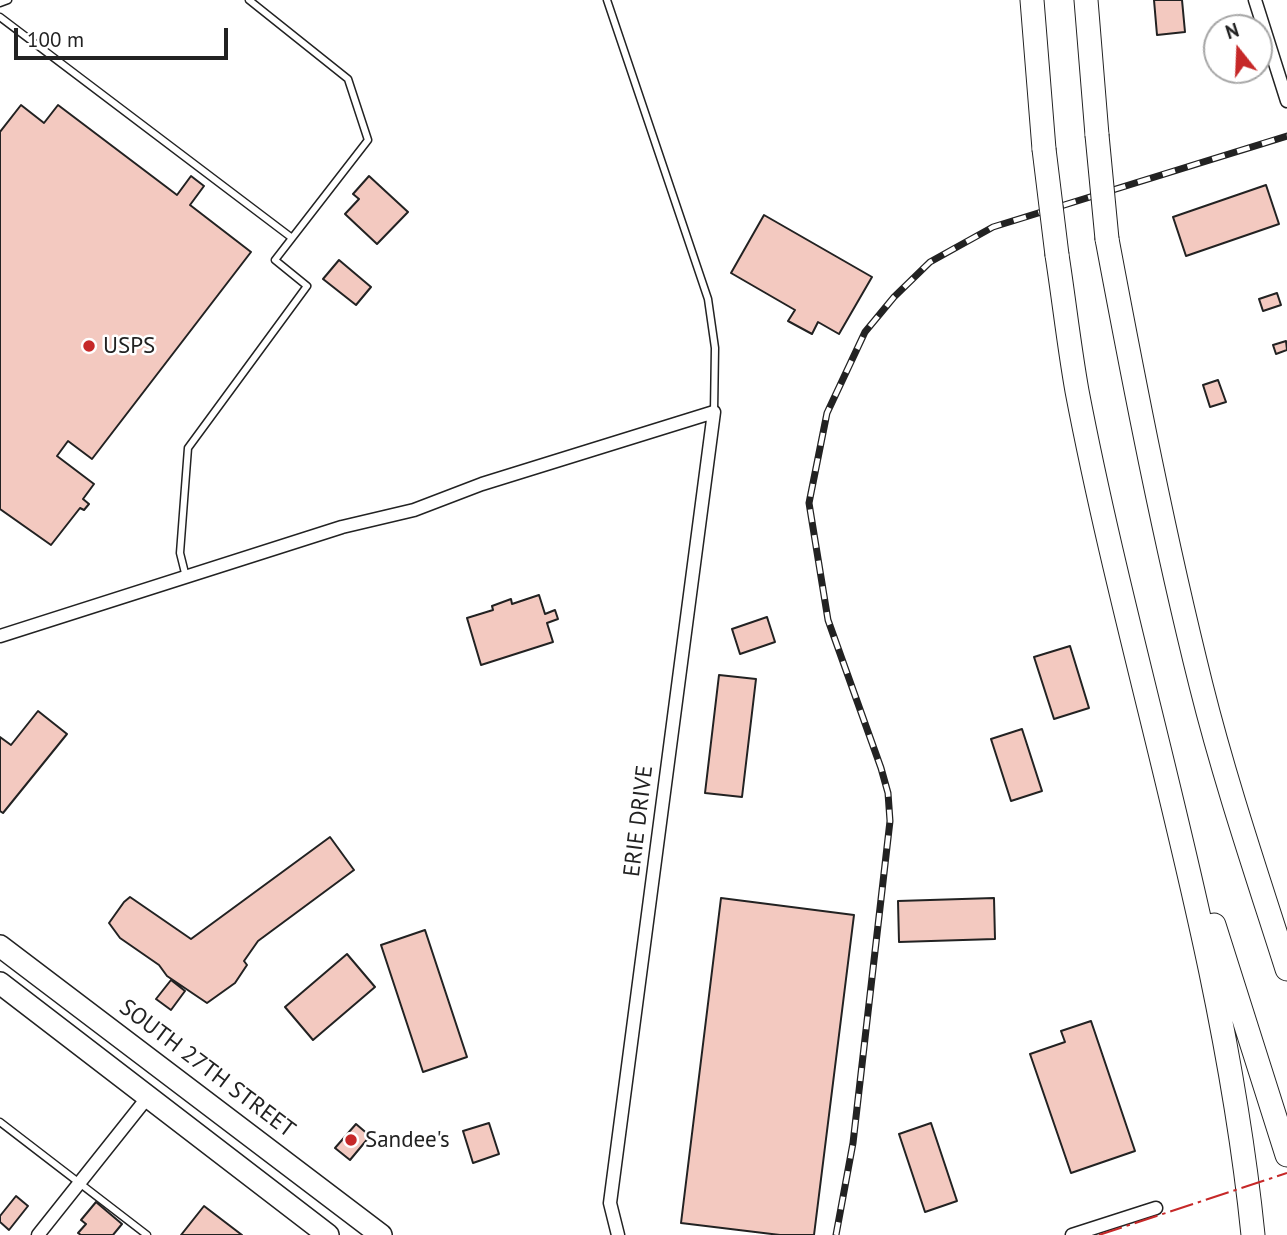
<!DOCTYPE html>
<style>
body{margin:0}
#map{position:relative;width:1287px;height:1235px;overflow:hidden;background:#fff;font-family:"PT Sans",sans-serif}
canvas{display:block}
.north{position:absolute;left:1203px;top:14px;width:70px;height:70px;box-sizing:border-box;background:#fff;border:2px solid #a7a7a7;border-radius:50%;rotate:342deg;font-size:19px;font-weight:700;line-height:28px;text-align:center;color:#222}
.north::after{content:'';display:block;margin:auto;width:24px;height:32px;background:#c62828;clip-path:polygon(50% 0,100% 100%,50% 72%,0 100%)}
.scale{position:absolute;left:14px;top:28px;width:214px;height:32px;box-sizing:border-box;border:4px solid #222;border-top:0;padding-left:9px;font-size:21px;line-height:24px;white-space:nowrap;color:#222;-webkit-text-stroke:5px #fff;paint-order:stroke}
</style>
<div id="map">
<canvas width="1287" height="1235"></canvas>
<div class="north">N</div>
<div class="scale">100 m</div>
</div>
<script>
const c = document.querySelector('canvas').getContext('2d');
c.lineJoin = 'round';
function fillPath(path, color) { c.fillStyle = color; c.fill(path, 'evenodd'); }
function stroke(path, color, width, dash) { c.strokeStyle = color; c.lineWidth = width; c.lineCap = dash ? 'butt' : 'round'; c.setLineDash(dash || []); c.stroke(path); }
function drawText(font, color, halo, rows, align = 'center') {
  c.font = font + ' "PT Sans",sans-serif'; c.lineWidth = 5; c.setLineDash([]); c.textBaseline = 'middle'; c.strokeStyle = halo; c.fillStyle = color; for (const [text, x, y, turn = 0] of rows) {
    c.save(); c.translate(x, y); c.rotate((+turn || 0) * Math.PI / 180); c.textAlign = isNaN(turn) ? turn : align; if (halo) c.strokeText(text, 0, 0); c.fillText(text, 0, 0); c.restore();
  }
}
const building = new Path2D(`
 M1154 0H1182L1185 32 1157 35Z
 M21 105 44 123 58 105 177 195 191 176 204 186 190 205 251 252 92 459 68 441 57 456 94 484 83 499 89 504 84 510 80 508 51 545 0 509V132Z
 M369 176 408 212 377 244 345 214 359 199 353 194Z
 M1266 185 1279 224 1186 256 1173 217Z
 M764 215 872 277 839 334 818 322 812 334 788 321 795 310 731 273Z
 M339 260 371 287 356 305 323 279Z
 M1277 293 1281 305 1263 311 1259 299Z
 M1286 341 1287 350 1276 354 1273 345Z
 M1218 380 1226 402 1210 407 1203 385Z
 M539 595 545 614 555 610 558 619 547 623 553 642 481 665 467 618 493 610 492 606 511 599 512 604Z
 M767 617 775 642 740 654 732 629Z
 M1070 646 1089 708 1054 719 1034 657Z
 M719 675 756 679 742 797 705 793Z
 M38 711 67 734 3 813 0 811V737L11 745Z
 M1022 729 1042 791 1011 801 991 739Z
 M330 837 354 870 258 941 244 961 247 965 235 983 207 1003 167 976 159 965 120 938 109 923 124 902 130 897 191 939Z
 M721 898 854 915 814 1235H780L681 1223Z
 M994 898 995 939 899 942 898 901Z
 M425 930 467 1057 423 1072 381 945Z
 M347 954 375 987 313 1040 285 1007Z
 M171 980 185 991 171 1010 156 999Z
 M1091 1021 1135 1151 1071 1173 1030 1054 1065 1042 1061 1031Z
 M489 1123 499 1154 473 1163 463 1131Z
 M931 1123 957 1201 925 1212 899 1134Z
 M356 1124 370 1136 350 1160 335 1148Z
 M16 1196 28 1206 9 1230 0 1222V1216Z
 M96 1202 122 1224 113 1235H81L78 1233 86 1224 81 1220Z
 M204 1206 242 1235H181Z`);
const lane = new Path2D(`
 M607 0 708 299 715 348 714 412
 M0 3 8 0
 M0 17 292 238
 M186 577 180 553 188 448 307 286 275 260 368 140 348 79 249 0
 M0 1122 147 1235`);
const street = new Path2D(`
 M1255 0 1287 101
 M0 636 342 527 414 510 482 484 714 412 610 1203 618 1235
 M38 1235 147 1098
 M1072 1235 1156 1208`);
const primary = new Path2D(`
 M0 946 381 1235
 M0 983 328 1235`);
const highway = new Path2D(`
 M1032 0 1044 149
 M1086 0 1097 135
 M1107 239C1135 388 1164 537 1201 685 1225 781 1257 875 1287 969
 M1057 255C1064 300 1069 346 1077 391 1131 673 1224 948 1253 1235
 M1214 925 1287 1155`);
const rail = new Path2D(`
 M836 1235 853 1143 890 821 888 793 881 768 828 620 809 503 827 413 865 332 894 297 930 262 993 227 1287 136`);
const highwayBridge = new Path2D(`
 M1097 135 1107 239
 M1044 149 1057 255`);
const power = new Path2D(`
 M1099 1235 1287 1173`);
const markers = [
 [89,346,7,"#c62828"],
 [351,1140,7,"#c62828"]
];
const poiNames = [
 ["USPS",103,346],
 ["Sandee's",365,1140]
];
const streetNames = [
 ["ERIE DRIVE",639,821,-83],
 ["SOUTH 27TH STREET",207,1069,37]
];
fillPath(building, '#f3c9c0');
stroke(building, '#222', 2);
stroke(lane, '#222', 9);
stroke(street, '#222', 15);
stroke(primary, '#222', 24);
stroke(highway, '#222', 25);
stroke(lane, '#fff', 6);
stroke(street, '#fff', 12);
stroke(primary, '#fff', 21);
stroke(highway, '#fff', 23);
stroke(rail, '#222', 7);
stroke(rail, '#fff', 4.5, [13]);
stroke(highwayBridge, '#222', 25, []);
stroke(highwayBridge, '#fff', 23);
stroke(power, '#c62828', 2, [24, 5, 3.5, 5]);
for (const [x, y, r, color] of markers) { const dot = new Path2D(); dot.arc(x, y, r, 0, 2 * Math.PI); c.fillStyle = color; c.fill(dot); stroke(dot, '#fff', 2.5); }
drawText('23px', '#222', '#fff', poiNames, 'left');
drawText('23px', '#222', '#fff', streetNames);
</script>
